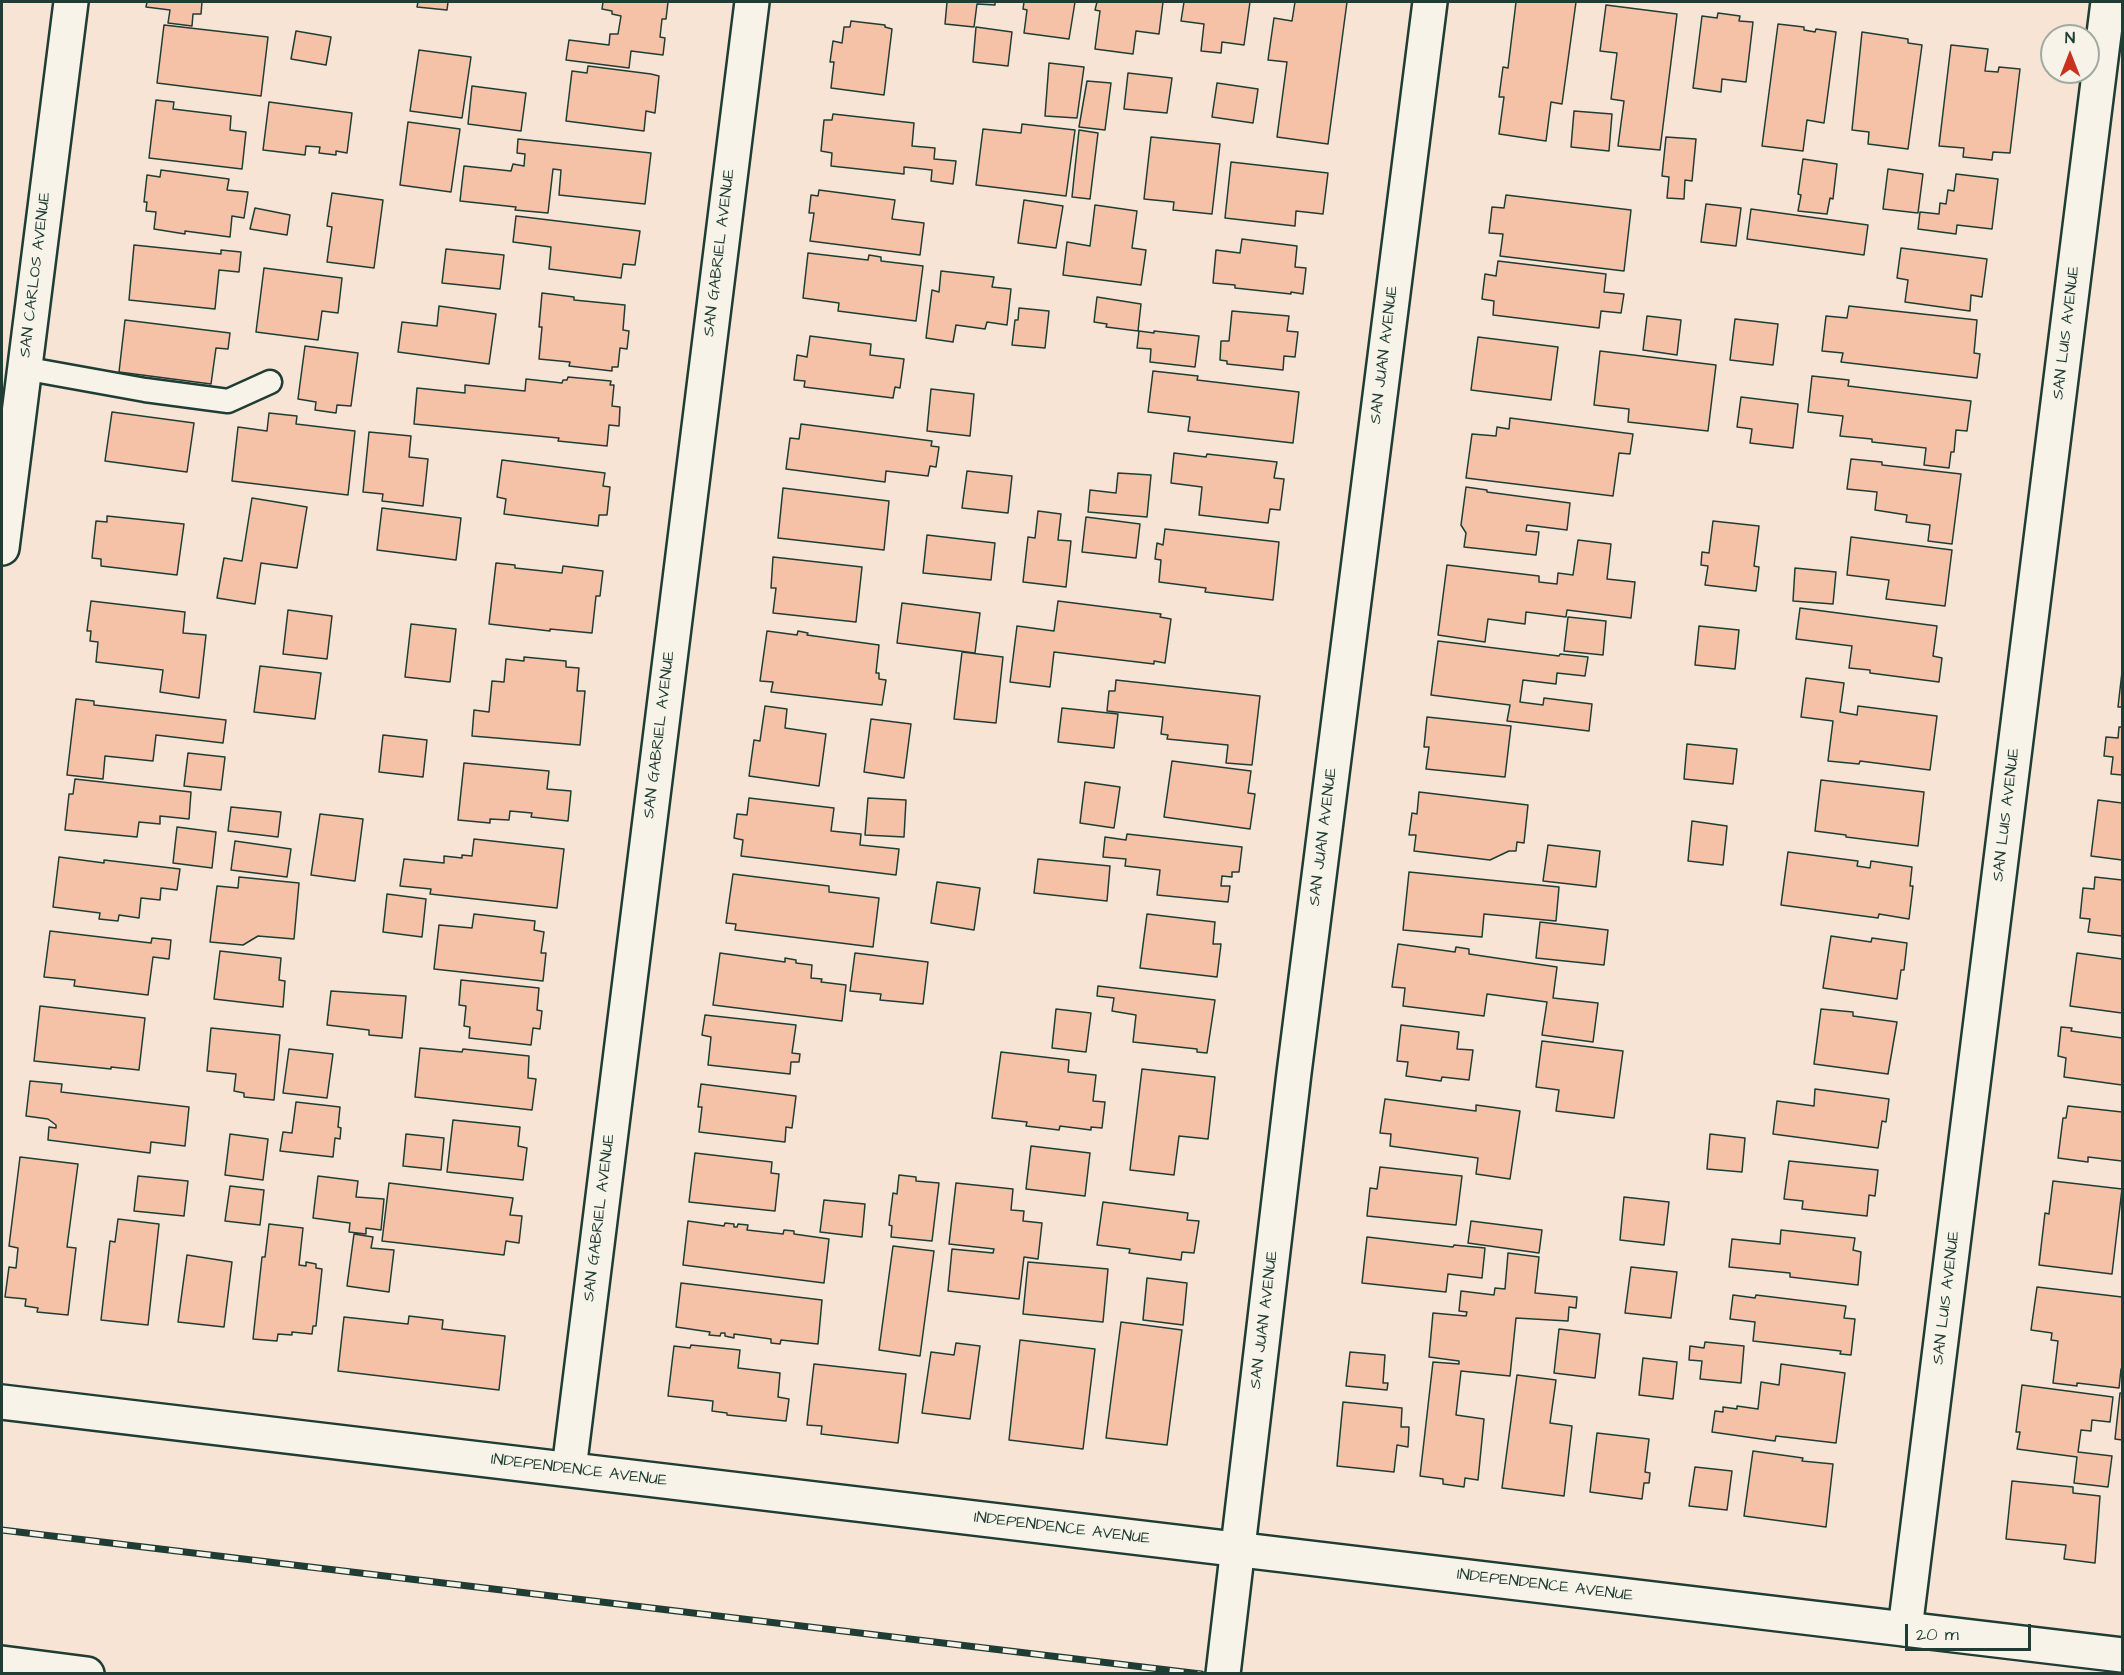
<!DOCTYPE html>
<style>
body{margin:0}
#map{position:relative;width:2124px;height:1675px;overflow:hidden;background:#f7e4d4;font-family:"Architects Daughter",sans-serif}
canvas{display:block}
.frame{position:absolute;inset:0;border:3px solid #1f3d34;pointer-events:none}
.north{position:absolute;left:2040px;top:24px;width:60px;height:60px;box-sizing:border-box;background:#f7f3e8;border:2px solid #a1aaa0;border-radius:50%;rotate:0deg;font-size:16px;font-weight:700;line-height:24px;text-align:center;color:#1f3d34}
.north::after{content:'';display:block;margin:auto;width:21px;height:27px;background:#c8321e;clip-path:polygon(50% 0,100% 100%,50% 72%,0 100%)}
.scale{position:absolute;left:1905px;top:1624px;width:126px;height:27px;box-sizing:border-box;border:3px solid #1f3d34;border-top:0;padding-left:8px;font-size:18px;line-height:21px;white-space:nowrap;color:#1f3d34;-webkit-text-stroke:4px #f7f3e8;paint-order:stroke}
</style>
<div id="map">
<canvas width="2124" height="1675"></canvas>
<div class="frame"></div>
<div class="north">N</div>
<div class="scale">20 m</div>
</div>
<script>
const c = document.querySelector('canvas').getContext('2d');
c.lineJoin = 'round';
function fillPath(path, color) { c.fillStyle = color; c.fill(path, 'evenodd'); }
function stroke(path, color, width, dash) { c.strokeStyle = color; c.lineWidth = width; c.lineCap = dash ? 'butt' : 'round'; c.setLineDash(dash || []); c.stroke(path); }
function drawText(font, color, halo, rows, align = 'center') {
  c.font = font + ' "Architects Daughter",sans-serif'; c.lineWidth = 4.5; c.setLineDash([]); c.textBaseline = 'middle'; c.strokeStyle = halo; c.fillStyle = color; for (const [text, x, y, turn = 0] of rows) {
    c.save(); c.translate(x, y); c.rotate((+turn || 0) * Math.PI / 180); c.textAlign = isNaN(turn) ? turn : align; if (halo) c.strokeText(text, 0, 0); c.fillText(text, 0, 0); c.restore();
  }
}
const building = new Path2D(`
 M147 2H202L201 14H193L192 26 168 23 170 10 146 7Z
 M418 2H448L447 10 417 7Z
 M603 2H668L666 19H662L660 37 665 38 663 55 631 51 629 68 566 60 569 40 609 45 610 34H618L621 16 612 14V11L602 9Z
 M947 2H995V5L977 4 974 27 945 24Z
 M1024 2H1075L1069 39 1024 33 1027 10 1023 9Z
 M1097 2H1163L1159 34 1136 31 1133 54 1095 49 1100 11 1095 10Z
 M1184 2H1250L1244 45 1222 42 1221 53 1201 51 1204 24 1181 21Z
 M1295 2H1347L1328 144 1277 137 1287 62 1268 60 1274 18 1292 21Z
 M1516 2H1576L1562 104 1551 102 1546 141 1499 134 1504 97H1499L1503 67 1508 68Z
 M1606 5 1677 14 1660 150 1618 146 1624 101 1611 99 1617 53 1600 51Z
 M1718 13 1740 16 1739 21 1753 22 1746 82 1722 79 1721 92 1693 88 1702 16 1717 18Z
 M851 21 885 25V27L892 29 884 95 831 88 834 62H830L833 41 842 43 844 27H850Z
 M1778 24 1804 27V30L1815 32 1816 29 1836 32 1824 123 1807 120 1803 151 1762 146Z
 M164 25 268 37 261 96 157 83Z
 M976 27 1012 32 1008 66 973 62Z
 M296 31 331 37 326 65 291 59Z
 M1862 32 1908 39V43L1922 45 1908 149 1868 144 1869 132 1852 130Z
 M1951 45 1988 49 1985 71 1998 72 1999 67 2020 69 2010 153 1993 152 1992 160 1963 157 1964 148 1939 146Z
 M419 50 471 57 462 118 410 111Z
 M1049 63 1084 67 1077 118 1045 116Z
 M588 66 651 74 659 76 655 113 646 111 644 131 566 121 572 71 587 73Z
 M1128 73 1172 78 1167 113 1124 109Z
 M1087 81 1111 83 1105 130 1079 127Z
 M1217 83 1258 89 1253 123 1212 117Z
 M472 86 526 93 521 131 468 124Z
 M156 100 174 102 173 109 231 116 230 130 246 132 242 169 149 158Z
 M269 102 352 113 347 153 336 151V155L319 153 320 147 306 146 305 155 263 150Z
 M1574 111 1612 114 1609 151 1571 147Z
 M833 114 914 123 912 146 935 148 934 159 956 161 953 184 931 181 932 170 904 167V174L831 166 832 153 821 151 824 120H832Z
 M408 122 460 129 451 192 400 185Z
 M1022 124 1075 130 1066 196 976 185 983 129 1021 133Z
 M1079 130 1098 133 1090 199 1072 197Z
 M1151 137 1220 144 1212 214 1173 210 1174 202 1144 199Z
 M1666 137 1696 139 1692 181 1685 180 1684 199 1667 198 1669 177 1662 176Z
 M518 139 651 153 645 204 559 195 561 170 553 169 548 213 515 210 516 207 460 201 464 166 511 171 513 164 524 166 525 154 517 153Z
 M1803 159 1837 164 1833 199 1830 198 1827 214 1798 211 1801 195 1798 194Z
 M1231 162 1328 173 1323 214 1296 211 1295 226 1225 218Z
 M1888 169 1923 174 1918 213 1883 209Z
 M161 170 229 179 227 190 248 192 244 218 232 216 230 237 185 231V234L154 229 156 212 146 211 147 202H144L147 175 160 177Z
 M1956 174 1998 179 1992 229 1957 225 1956 234 1918 229 1920 212 1939 214 1940 203 1946 204 1948 190 1954 191Z
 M819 190 895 200 892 219 924 223 920 255 810 241 814 213H809L811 195 818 196Z
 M332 193 383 200 374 268 327 262 332 227 327 226Z
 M1506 195 1631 210 1624 271 1500 256 1503 234 1489 233 1492 207 1504 208Z
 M1024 200 1063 206 1056 248 1018 243Z
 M1706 204 1741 208 1736 246 1701 242Z
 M1095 205 1137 211 1132 248 1146 250 1141 285 1063 275 1067 242 1090 246Z
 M255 208 290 215 287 235 250 229Z
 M1751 209 1868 225 1864 255 1747 239Z
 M516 216 640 231 635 265 623 264 621 278 549 269 551 247 513 242Z
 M1242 239 1297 246 1295 267 1306 268 1303 294 1291 292V294L1235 288V285L1213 283 1216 250 1240 253Z
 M134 245 221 254V250L241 252 239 272 219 270 215 309 129 300Z
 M1901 248 1987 259 1982 297 1971 295 1970 311 1905 302 1908 280 1897 278Z
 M446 249 504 255 500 289 442 283Z
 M808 253 868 260 869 255 881 257V261L923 266 916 321 838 311 839 303 803 298Z
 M1498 261 1606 274 1604 292 1624 294 1621 313 1601 311 1599 328 1493 315 1494 301 1482 299 1485 274 1496 276Z
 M264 268 342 278 338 313 322 311 318 340 256 332Z
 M941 271 994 277 992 287 1011 289 1007 325 987 322 985 329 956 325 953 342 926 338 932 290 939 292Z
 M542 293 574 297V300L625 305 623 330 629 331 627 349 620 348 618 367H612V371L569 366 570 362 539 359 542 327H539Z
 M1097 297 1141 304 1138 331 1106 327 1107 324 1094 322Z
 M439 306 496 314 489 364 398 352 402 322 437 326Z
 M1849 306 1977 320 1974 353 1980 354 1977 378 1841 362 1843 353 1822 351 1826 316 1847 318Z
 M1019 308 1049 311 1045 348 1012 345 1015 320H1018Z
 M1232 311 1289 316 1287 331 1298 332 1295 357 1284 356 1283 370 1227 364V361L1220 360 1221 341H1229Z
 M1647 316 1681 320 1677 355 1643 350Z
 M1735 319 1778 324 1773 365 1730 360Z
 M125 320 230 333 228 349 216 348 211 384 119 372Z
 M1139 331 1154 333V331L1199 336 1195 367 1150 362 1151 349 1137 348Z
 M810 336 871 344 870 355 904 359 900 388 895 387 893 398 804 387 805 381 794 380 797 355 807 357Z
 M1478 337 1558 347 1551 400 1471 390Z
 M305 346 358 353 351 406 337 405 336 413 315 410 316 402 298 399Z
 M1600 351 1716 365 1708 431 1628 422 1629 409 1594 405Z
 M1153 371 1198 376 1197 380 1299 392 1293 443 1188 431 1190 417 1148 412Z
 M1812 376 1849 380 1848 386 1971 401 1967 431 1956 430 1954 452H1951L1949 468 1924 465 1926 448 1872 442V439L1840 436 1843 416 1808 412Z
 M568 377 611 381 610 385H614L612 406 620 407 619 426 609 425 607 446 558 441 559 438 414 424 417 388 465 393V385L525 391 526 379 562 383 563 380H567Z
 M931 389 974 394 970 436 927 431Z
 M1741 397 1798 404 1793 448 1750 443 1752 429 1737 427Z
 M112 412 194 423 187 472 105 461Z
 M269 413 297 416 296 424 355 431 348 495 232 481 238 427 267 431Z
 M1510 418 1633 434 1630 454 1619 453 1613 496 1466 478 1472 434 1496 436 1497 427 1509 429Z
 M801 424 932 441 931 446 939 447 936 467 930 466 928 476 886 471 885 482 786 469 790 438 799 439Z
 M369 432 411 436 409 457 428 459 423 506 382 501 383 494 363 492Z
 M1174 453 1206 457 1207 454 1277 462 1274 478 1284 479 1280 510 1270 509 1268 523 1199 515 1202 487 1171 483Z
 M1851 459 1882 462V465L1961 474 1952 544 1928 541 1930 525 1906 522 1907 515 1875 510 1877 492 1847 489Z
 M502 460 605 473 603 486 610 487 607 515H599L598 526 504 514 506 499 497 497Z
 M967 471 1012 476 1008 513 962 508Z
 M1118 473 1151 475 1147 517 1088 512 1090 490 1116 493Z
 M1466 487 1487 490V492L1570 503 1567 530 1527 525 1526 531 1539 532 1536 555 1464 547 1466 533 1461 525Z
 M783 488 889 501 884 550 778 538Z
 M252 498 307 507 297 568 261 563 255 604 217 598 224 558 242 561Z
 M382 508 461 518 456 560 377 550Z
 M1038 511 1061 514 1058 540 1071 541 1066 587 1023 582 1028 537 1035 538Z
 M107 516 184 524 177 575 101 566V559L92 558 96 521 107 522Z
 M1086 517 1140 524 1136 558 1082 552Z
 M1713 521 1759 526 1754 566 1759 567 1756 591 1705 585 1708 566 1701 565 1702 552 1709 553Z
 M1165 529 1279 542 1273 600 1205 592 1206 588 1159 582 1161 560 1155 559 1157 543 1163 545Z
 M927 535 995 543 991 580 923 573Z
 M1851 537 1952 550 1945 606 1886 599 1889 580 1847 575Z
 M1578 540 1611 544 1607 579 1635 582 1631 618 1567 610 1566 617 1526 612 1525 624 1488 619 1485 642 1438 635 1447 565 1539 576V582L1557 584 1558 573 1573 575Z
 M773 557 862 567 856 622 773 613 776 588H771Z
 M496 563 515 565V568L562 573 563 566 603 571 600 596H596L592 633 550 629V631L489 624Z
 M1795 568 1836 572 1833 604 1793 601Z
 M91 601 185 612 183 633 206 635 199 698 160 692 163 670 96 662 98 642 90 641 91 631H87Z
 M1058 601 1161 614 1160 617 1171 619 1165 663 1154 661V664L1054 652 1050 687 1010 682 1017 626 1054 631Z
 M902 603 980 613 975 653 897 643Z
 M1800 608 1937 626 1933 656 1942 658 1939 682 1870 673V670L1849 668 1852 646 1796 639Z
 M288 610 332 616 327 659 283 654Z
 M1568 617 1606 621 1603 655 1564 651Z
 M411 624 456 629 450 682 405 677Z
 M1699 626 1739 630 1735 669 1695 665Z
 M767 631 797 635 798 631 808 633 807 635 879 645 876 673H879V679L886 680 882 705 771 692 773 682 760 681Z
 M1438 641 1559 656 1560 654 1588 657 1585 676 1557 673 1556 684 1523 680 1520 702 1543 705 1544 698 1592 704 1589 731 1507 721 1510 705 1431 695Z
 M962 652 1003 657 996 723 954 719Z
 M524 657 566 661V667L579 668 577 691H585L580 745 472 736 474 710 489 712 492 681 504 682 506 659 524 661Z
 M260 666 321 673 315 719 254 712Z
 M2122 672V707H2118Z
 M1806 678 1844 683 1840 712 1857 715 1858 706 1937 716 1930 770 1860 761 1859 764 1828 761 1833 721 1801 717Z
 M1116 680 1260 696 1252 765 1226 763 1228 745 1167 739 1168 735 1161 734 1163 717 1107 711 1109 691H1115Z
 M76 699 94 701V705L226 720 223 743 156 735 153 761 105 756 103 779 67 775Z
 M765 706 787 709 785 728 826 734 819 786 749 776 754 740 760 741Z
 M1062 708 1118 714 1114 748 1058 742Z
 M1427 717 1511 726 1505 777 1426 769 1429 747H1424Z
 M871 719 911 724 904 778 864 772Z
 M2119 727H2122V775L2111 774 2113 757 2104 756 2106 737 2118 738Z
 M383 735 427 740 423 777 379 772Z
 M1687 744 1737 749 1733 784 1684 779Z
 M188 753 225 757 221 790 184 786Z
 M1172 761 1251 771 1248 793 1255 794 1250 829 1164 817Z
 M464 763 549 771 547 789 571 791 568 821 531 817 532 813 510 811 509 820 490 819V823L458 820Z
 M75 779 191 792 189 819 160 816V824L139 822 137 837 65 830 69 794H73Z
 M1821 780 1924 792 1918 846 1846 837V835L1815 831Z
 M1085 782 1120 787 1114 828 1080 823Z
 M1419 792 1528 805 1524 843 1517 842 1516 851H1509L1490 860 1414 851 1416 835H1409L1412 813 1417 814Z
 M749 798 834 808 831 831 861 834 860 845 899 849 896 875 741 856 743 840 734 838 737 814 747 815Z
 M868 798 906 800 904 837 865 835Z
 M2098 800 2122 803V860L2091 856Z
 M231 807 281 812 278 837 228 831Z
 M320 814 363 819 355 881 311 875Z
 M1692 821 1727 826 1723 865 1688 861Z
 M177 827 216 832 212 868 173 863Z
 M1127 834 1242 847 1239 872H1232V877L1222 876 1221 886H1230L1228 902 1157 895 1160 870 1125 866 1126 859 1103 857 1105 837 1126 840Z
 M474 839 564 849 557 908 430 894 431 889 400 886 404 859 444 863V856L462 858V855L472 856Z
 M235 841 291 849 287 877 231 870Z
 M1548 845 1600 851 1596 887 1543 881Z
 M1788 852 1858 861 1857 866 1870 868 1871 861 1912 867 1910 886H1913L1909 919 1879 914 1878 918 1781 905Z
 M59 857 104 863V860L180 869 177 890 161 888 160 900 141 898 139 918 119 915 118 921 99 919 100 913 53 907Z
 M1038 859 1110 866 1107 901 1034 893Z
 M1409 872 1559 887 1556 921 1484 914 1482 937 1403 930Z
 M733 874 829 886V892L879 898 873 947 735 930 736 924 726 923Z
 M239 877 299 883 294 939 258 936 243 945 210 942 217 886 238 888Z
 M2095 877 2122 880V936L2088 932 2090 919 2080 918 2083 888 2094 889Z
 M937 882 980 888 974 930 931 923Z
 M387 894 426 899 422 937 383 932Z
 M474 914 535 921 534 930 544 932 541 953H546L543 981 434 969 439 925 472 928Z
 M1147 914 1215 922 1213 944H1221L1217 977 1140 968Z
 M1540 922 1608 930 1604 965 1536 958Z
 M50 931 151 943 152 938 171 940 169 959 153 957 148 995 74 986 75 980 44 977Z
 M1831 936 1871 942 1872 938 1907 943 1904 970H1901L1897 999 1823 988Z
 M1398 944 1455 952 1456 947 1469 949V954L1557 967 1553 998 1598 1003 1593 1042 1542 1035 1547 1002 1487 994 1484 1016 1403 1006 1405 988 1392 987Z
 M220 951 281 958 279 980 285 981 283 1007 214 999Z
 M720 953 785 962V958L796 960V963L812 965 811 978 822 979 821 982 846 985 842 1021 713 1005Z
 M855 953 928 962 923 1004 880 1000 881 994 850 991Z
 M2077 953 2122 959V1013L2070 1006Z
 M461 980 539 988 537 1010 542 1011 540 1029 533 1028 531 1045 469 1038 470 1027 464 1026 466 1006 459 1005Z
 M1098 986 1215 1000 1207 1053 1197 1052V1049L1133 1042 1136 1015 1112 1011 1114 998 1097 996Z
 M331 991 406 996 402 1038 369 1035V1030L327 1025Z
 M40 1006 145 1018 139 1070 111 1067V1069L34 1061Z
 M1056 1009 1091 1013 1086 1052 1052 1048Z
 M1821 1009 1853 1012V1016L1897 1022 1888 1074 1814 1064Z
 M705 1015 796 1025 792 1053 800 1054 799 1062H791L790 1074 708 1065 711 1037 702 1035Z
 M1401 1025 1459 1032 1457 1049 1473 1050 1469 1080 1442 1077 1441 1081 1406 1076 1408 1062 1397 1061Z
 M2061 1027 2072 1028 2071 1031 2122 1038V1085L2064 1077 2066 1058 2058 1056Z
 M211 1028 280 1035 274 1100 244 1097V1093L234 1091 236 1074 207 1071Z
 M1542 1041 1623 1051 1614 1118 1556 1111 1559 1090 1536 1087Z
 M420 1048 462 1052 463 1049 529 1056 528 1078 536 1079 532 1110 415 1097Z
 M289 1049 333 1054 327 1098 283 1093Z
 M1001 1052 1069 1060 1068 1072 1096 1075 1093 1101 1105 1102 1102 1128 1091 1127V1130L1060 1126 1059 1130 1026 1126 1027 1122 992 1118Z
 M1142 1069 1215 1077 1208 1139 1179 1136 1174 1175 1130 1170Z
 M30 1081 62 1084 61 1092 189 1107 185 1146 151 1142 150 1153 48 1140 49 1127 56 1128V1125L48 1119 26 1116Z
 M701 1084 796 1096 792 1128 786 1127 785 1142 699 1132 702 1107H698Z
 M1815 1089 1889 1099 1886 1122 1882 1121 1878 1148 1773 1134 1777 1101 1814 1106Z
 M1385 1099 1476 1111V1105L1520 1111 1510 1179 1476 1174 1478 1158 1390 1146 1391 1134 1380 1133Z
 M296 1102 340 1107 338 1127 341 1128 340 1139 335 1138 333 1157 280 1151 283 1132 292 1133Z
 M2068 1106 2122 1112V1161L2088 1157V1162L2058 1158 2063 1118H2066Z
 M453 1120 520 1127 518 1146 527 1148 523 1180 447 1172Z
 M230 1134 268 1139 263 1180 225 1175Z
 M406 1134 444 1138 441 1170 403 1166Z
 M1710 1134 1745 1138 1742 1172 1707 1169Z
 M1031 1146 1090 1153 1085 1196 1026 1189Z
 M695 1153 772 1162 771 1173 779 1174 775 1211 689 1202Z
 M20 1157 78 1164 67 1247 76 1248 68 1315 37 1312 38 1308 25 1306 26 1299 5 1297 9 1267 16 1268 18 1248 9 1246Z
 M1789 1161 1878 1170 1875 1196 1869 1195 1867 1216 1802 1209 1803 1201 1784 1199Z
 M1380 1167 1462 1176 1456 1225 1367 1216 1370 1188 1377 1189Z
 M899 1175 916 1177V1181L939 1183 932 1241 891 1237 892 1226 889 1225 893 1193 897 1194Z
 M138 1176 188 1181 184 1216 134 1211Z
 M318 1176 358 1181 356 1197 384 1199 381 1230 366 1228V1234L349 1232 350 1223 313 1218Z
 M2053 1181 2122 1189 2112 1274 2039 1265 2045 1213 2049 1214Z
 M389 1183 513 1198 510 1215 522 1216 519 1243 506 1241 504 1255 382 1241Z
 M956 1183 1013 1189 1011 1210 1024 1211 1023 1221 1042 1223 1038 1259 1024 1257 1019 1299 948 1291 952 1249 993 1253 994 1249 949 1244Z
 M230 1186 264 1190 260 1225 225 1221Z
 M1624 1197 1669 1202 1664 1245 1620 1240Z
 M824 1200 865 1204 862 1237 820 1232Z
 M1103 1202 1188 1213 1187 1220 1199 1221 1194 1253 1182 1252 1181 1260 1129 1253 1130 1249 1097 1245Z
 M118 1219 159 1224 148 1325 101 1320 110 1241 115 1242Z
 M688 1221 724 1226 725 1223 734 1224V1227H737L738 1224 748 1225 747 1230 783 1234 784 1230 794 1231V1234L829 1239 824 1283 683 1265Z
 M1471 1221 1542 1230 1539 1253 1468 1243Z
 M269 1224 303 1228 299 1265 306 1266V1262L316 1264V1268L322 1269 316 1326H313L312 1334 292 1332V1335L278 1334 277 1341 253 1339 262 1257H265Z
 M1781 1230 1855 1238 1853 1250 1861 1252 1858 1285 1790 1277V1273L1729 1267 1732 1239 1780 1244Z
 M354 1234 373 1237 371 1248 394 1250 389 1292 347 1286Z
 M1367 1237 1453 1247 1454 1245 1485 1248 1482 1278 1448 1274 1446 1292 1362 1283Z
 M893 1246 934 1251 920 1356 879 1350Z
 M1508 1253 1539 1257 1535 1293 1577 1297 1576 1308 1569 1307 1568 1321 1516 1318 1510 1376 1461 1371 1456 1415 1484 1419 1478 1480 1465 1478 1464 1487 1443 1484V1479L1420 1476 1433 1362 1459 1364V1361L1429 1357 1433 1313 1466 1316 1467 1312 1459 1311 1461 1291 1494 1295 1495 1288 1505 1289Z
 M187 1255 232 1262 224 1327 178 1322Z
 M1028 1262 1108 1269 1103 1322 1023 1314Z
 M1631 1267 1677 1272 1671 1318 1625 1313Z
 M1147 1278 1187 1283 1183 1325 1143 1320Z
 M681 1283 822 1300 818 1344 781 1340 780 1344 771 1343V1339L734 1334V1338L725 1336V1333H721L720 1336 709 1335 710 1332 676 1327Z
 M2037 1287 2122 1297V1370L2121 1369 2119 1388 2077 1383V1386L2053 1383 2058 1341 2051 1340 2052 1333 2031 1330Z
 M1733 1295 1755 1298 1756 1295 1846 1306 1844 1318 1855 1319 1851 1355 1840 1354 1841 1351 1753 1341 1755 1322 1730 1319Z
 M409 1316 443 1320 442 1329 505 1336 499 1390 338 1371 344 1317 408 1324Z
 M1121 1322 1182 1330 1167 1445 1106 1438Z
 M1559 1329 1600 1334 1595 1378 1554 1373Z
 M1020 1340 1095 1349 1083 1449 1009 1440Z
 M1705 1342 1744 1346 1741 1383 1700 1379 1702 1361 1689 1360 1690 1346 1704 1348Z
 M956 1343 980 1346 970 1419 922 1413 931 1352 954 1355Z
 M691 1345 740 1350 738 1368 780 1373 778 1397 789 1399 786 1421 727 1415V1413L712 1411 713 1401 668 1396 674 1346 690 1348Z
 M1350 1352 1385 1355 1383 1383H1388L1387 1390 1346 1386Z
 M1643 1358 1677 1362 1673 1399 1639 1395Z
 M814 1364 906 1374 898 1443 821 1434 822 1426 807 1425Z
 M1781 1364 1845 1373 1836 1443 1776 1436 1775 1441 1712 1432 1715 1411 1723 1412V1407L1737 1409V1406L1758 1409 1761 1382 1779 1385Z
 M1517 1375 1556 1380 1550 1423 1572 1426 1564 1496 1502 1488Z
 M2022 1385 2113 1397 2110 1422 2092 1420 2091 1431 2081 1430 2078 1452 2112 1456 2108 1487 2074 1483 2077 1457 2017 1449 2020 1432H2016Z
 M2120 1393H2122V1440L2115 1439Z
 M1343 1402 1402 1408 1401 1427H1409L1408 1447 1397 1445 1394 1472 1337 1466Z
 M1597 1433 1649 1439 1645 1472 1650 1473 1649 1483H1644L1642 1499 1590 1492Z
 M1753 1451 1803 1458 1802 1461 1833 1464 1826 1527 1744 1516Z
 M1695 1467 1732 1471 1727 1510 1689 1506Z
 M2012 1481 2073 1487V1493L2100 1496 2095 1563 2064 1559 2066 1545 2006 1539Z`);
const lane = new Path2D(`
 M23 368 145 390 228 401 270 382`);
const street = new Path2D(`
 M2 548 71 2
 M569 1469 752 2
 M1905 1629 2108 2
 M1223 1674 1294 1073 1430 2`);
const secondary = new Path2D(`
 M2 1402 2122 1655
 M2 1663 87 1674`);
const rail = new Path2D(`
 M2 1530 1201 1674`);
const streetNames = [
 ["SAN GABRIEL AVENUE",720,253,-83],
 ["SAN CARLOS AVENUE",36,275,-83],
 ["SAN LUIS AVENUE",2067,333,-83],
 ["SAN JUAN AVENUE",1385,355,-83],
 ["SAN GABRIEL AVENUE",660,735,-83],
 ["SAN LUIS AVENUE",2007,815,-83],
 ["SAN JUAN AVENUE",1324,837,-83],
 ["SAN GABRIEL AVENUE",600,1218,-83],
 ["SAN LUIS AVENUE",1947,1298,-83],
 ["SAN JUAN AVENUE",1265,1320,-83],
 ["INDEPENDENCE AVENUE",579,1471,7],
 ["INDEPENDENCE AVENUE",1062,1529,7],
 ["INDEPENDENCE AVENUE",1545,1586,7]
];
fillPath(building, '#f6c2a7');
stroke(building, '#1f3d34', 1.5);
stroke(lane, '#1f3d34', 27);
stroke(street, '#1f3d34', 38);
stroke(secondary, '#1f3d34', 38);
stroke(lane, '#f7f3e8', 22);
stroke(street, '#f7f3e8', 33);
stroke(secondary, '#f7f3e8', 33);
stroke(rail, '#1f3d34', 7);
stroke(rail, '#f7f3e8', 4.5, [14]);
drawText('16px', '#1f3d34', '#f7f3e8', streetNames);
</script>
